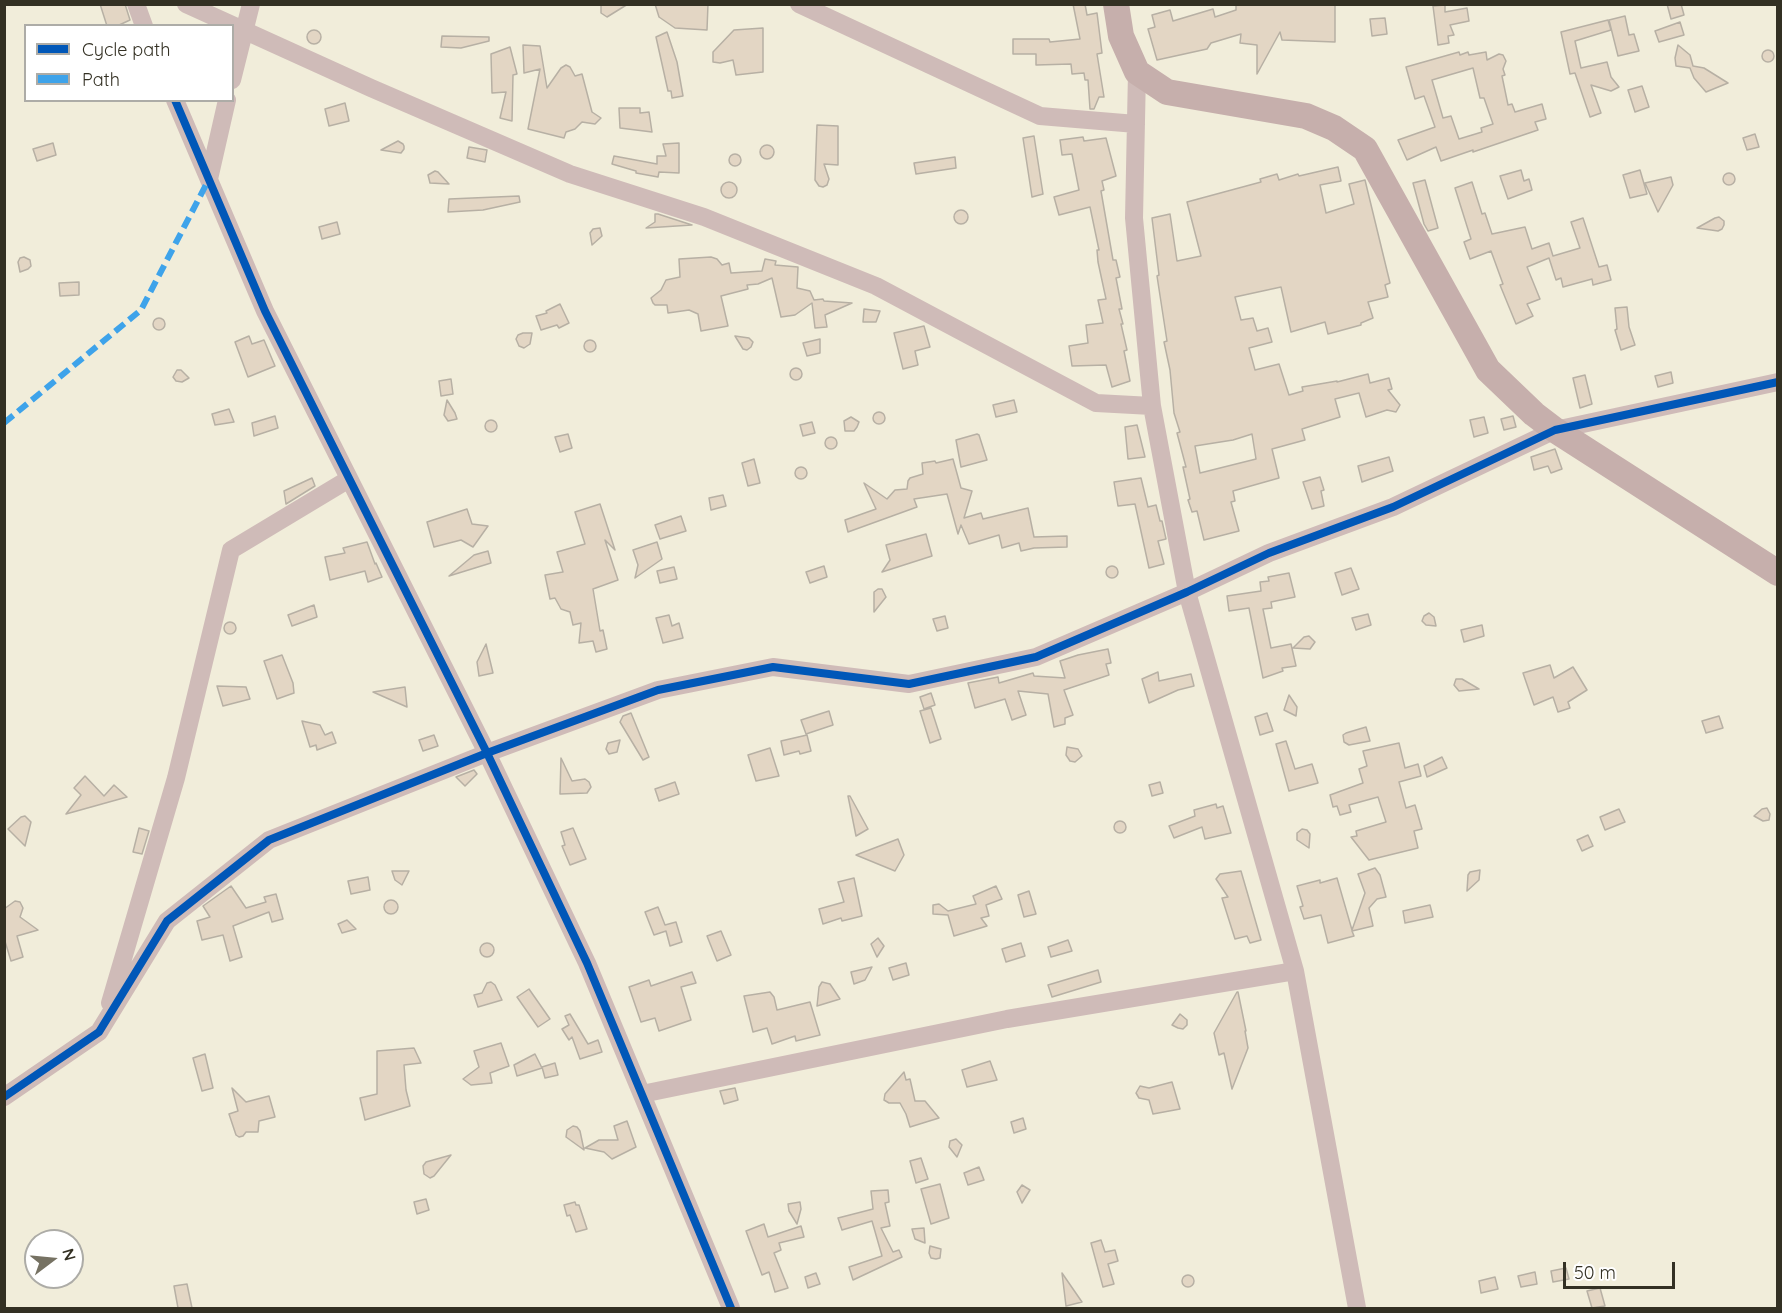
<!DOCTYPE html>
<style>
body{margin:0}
#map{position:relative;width:1782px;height:1313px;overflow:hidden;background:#f1edda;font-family:Quicksand,sans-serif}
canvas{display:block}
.frame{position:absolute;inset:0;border:6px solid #333023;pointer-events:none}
.legend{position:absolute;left:24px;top:24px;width:210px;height:78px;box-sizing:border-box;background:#fff;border:2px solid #adaca7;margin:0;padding:8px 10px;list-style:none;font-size:18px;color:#333023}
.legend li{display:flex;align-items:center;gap:12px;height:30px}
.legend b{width:30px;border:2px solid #adaca7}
.north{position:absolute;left:24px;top:1229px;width:60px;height:60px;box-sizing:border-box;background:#fff;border:2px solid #adaca7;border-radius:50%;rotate:74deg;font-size:16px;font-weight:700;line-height:24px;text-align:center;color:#333023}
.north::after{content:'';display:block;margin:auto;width:21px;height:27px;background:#767263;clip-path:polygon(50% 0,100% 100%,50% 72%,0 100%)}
.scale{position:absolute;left:1563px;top:1262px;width:112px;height:27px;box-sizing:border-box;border:3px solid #333023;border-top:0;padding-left:8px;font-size:18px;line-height:21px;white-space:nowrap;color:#333023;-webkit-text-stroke:4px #fff;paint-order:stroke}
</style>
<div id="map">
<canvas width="1782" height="1313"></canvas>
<div class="frame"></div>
<ul class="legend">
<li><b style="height:8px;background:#0057b8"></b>Cycle path</li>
<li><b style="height:8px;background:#3ea3ea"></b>Path</li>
</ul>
<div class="north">N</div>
<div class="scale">50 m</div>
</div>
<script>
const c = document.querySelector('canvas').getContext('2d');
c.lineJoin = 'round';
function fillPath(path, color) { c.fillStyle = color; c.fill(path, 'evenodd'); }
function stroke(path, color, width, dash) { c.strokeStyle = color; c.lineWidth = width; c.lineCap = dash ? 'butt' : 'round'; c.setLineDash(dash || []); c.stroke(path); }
const building = new Path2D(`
 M100 4H125L130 20 117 26H107Z
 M601 4H628L607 17 601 13Z
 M655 4H708L707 30 675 28 659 17Z
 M1073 4H1085L1087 15 1097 13 1102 53 1097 54 1104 97H1099L1094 109H1090L1088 80H1085L1084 73 1072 74 1071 64 1036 65V54H1013V39H1049L1050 42 1080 39Z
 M1236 4H1335V42L1282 40 1280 32 1257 74V45L1240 43 1241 34 1211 43 1207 49 1157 60 1148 29 1155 27 1152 15 1170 10 1173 21 1213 9 1215 17 1236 10Z
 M1667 4H1681L1684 15 1671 19Z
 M1445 5V12L1467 8 1469 21 1450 25 1454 35 1448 36 1449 43 1438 45 1433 6Z
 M1625 16 1629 35 1634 34 1639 51 1618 56 1609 20Z
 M1385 18 1387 34 1372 36 1370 19Z
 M1608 20 1611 30 1575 41 1581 68 1607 62 1611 77 1619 87 1611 91 1591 85 1601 113 1590 117 1575 73 1570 74 1561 32Z
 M1680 22 1684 35 1659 42 1655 31Z
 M763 28V72L736 75 733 60 720 63 713 62V52L734 30Z
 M307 37a7 7 0 1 1 14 0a7 7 0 1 1-14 0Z
 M667 32 677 62 683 96 672 98 671 91H668L656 37Z
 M442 36 489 37V41L461 48 441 47Z
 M523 45 540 46 547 88 561 68 566 65 570 67 575 76 582 74 592 112 601 118 595 124 582 122 575 129 566 132 564 138 528 129 540 69 524 73Z
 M1678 45 1690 55 1693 66 1704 68 1728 83 1706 92 1694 78 1690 68 1676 66 1675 58Z
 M510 47 517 74 513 75 512 121 500 118 506 92 492 93 491 54Z
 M1762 56a6 6 0 1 1 12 0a6 6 0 1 1-12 0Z
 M1459 52 1460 55 1468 52 1469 55 1486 52 1487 60 1499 54 1503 55 1506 61 1503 69 1505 75 1502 76 1508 105 1512 104 1515 112 1542 104 1546 119 1535 122 1538 130 1473 152V150L1441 161 1436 147 1407 160 1398 140 1435 127 1424 96 1415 99 1406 67ZM1473 68 1480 98H1484L1493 124 1481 128 1482 132 1459 139 1451 116 1443 118 1432 80Z
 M1642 86 1649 107 1635 112 1628 90Z
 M345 103 349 121 329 126 325 109Z
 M619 108H640V113L649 112 652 132 620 128Z
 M817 125 838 126V165L824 164 829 179 827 185 823 187 819 186 815 180Z
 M1755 134 1759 147 1747 150 1743 138Z
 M1034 136 1043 194 1032 197 1023 138Z
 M1083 137 1084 141 1106 138 1116 176 1102 181 1104 190 1101 191 1113 260H1116L1120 277 1116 278 1122 309H1119L1123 324H1121L1127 350 1124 351 1130 381 1112 387 1106 365 1072 366 1069 346 1088 343 1086 325 1103 323 1098 300 1106 299 1098 262 1097 250H1099L1090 207 1059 215 1054 197 1079 190 1072 154 1062 155 1060 140Z
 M398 141 403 144 404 146V149L401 153 381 150Z
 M53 143 56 155 37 161 33 149Z
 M679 143V173L659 172 658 177 636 173V171L612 164 614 156 657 164V156H666L663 144Z
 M760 152a7 7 0 1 1 14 0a7 7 0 1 1-14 0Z
 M469 147 487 150 485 162 467 158Z
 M729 160a6 6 0 1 1 12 0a6 6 0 1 1-12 0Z
 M955 157 956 168 916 174 914 163Z
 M1338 167 1341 181 1320 185 1326 213 1354 204 1349 184 1365 180 1390 283 1385 285 1388 297 1368 302 1373 318 1361 323V325L1328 334 1325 322 1291 332 1281 287 1235 297 1241 320 1253 318 1257 331 1268 328 1272 342 1249 348 1255 370 1279 364 1289 395 1303 391 1302 387 1337 381V382L1368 374 1370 383 1389 378 1392 389 1388 390 1400 405 1396 412 1387 410 1366 417 1359 393 1335 399 1340 417 1302 429 1305 440 1272 449 1279 478 1233 491 1235 501 1231 502 1239 531 1204 540 1197 511 1192 512 1188 500 1190 499 1183 467H1186L1177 433 1180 432 1174 413 1170 370 1164 342 1167 341 1157 276 1159 275 1152 218 1170 214 1177 261 1201 256 1187 202 1261 182 1260 179 1277 174 1279 180 1298 174 1299 176ZM1252 434 1256 459 1200 473 1195 446 1233 440Z
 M1521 170 1524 181 1529 179 1532 190 1508 199 1500 176Z
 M1640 170 1647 194 1630 198 1623 175Z
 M435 171 438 172 449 184 430 183 428 175Z
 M1723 179a6 6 0 1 1 12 0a6 6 0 1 1-12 0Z
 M1671 177 1673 185 1658 212 1645 183Z
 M1425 180 1438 228 1428 231 1424 224 1413 183Z
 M1472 182 1482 214 1485 213 1492 234 1525 227 1532 249 1549 243 1553 256 1580 248 1571 222 1583 218 1599 267 1607 265 1611 280 1593 285 1592 279 1563 287 1561 278 1556 280 1549 258 1527 267 1540 299 1527 304 1533 316 1516 324 1500 285 1503 284 1491 251 1470 259 1464 242 1471 239 1455 188Z
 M721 190a8 8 0 1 1 16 0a8 8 0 1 1-16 0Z
 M519 196 520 202 483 210 448 212 449 199Z
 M954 217a7 7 0 1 1 14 0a7 7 0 1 1-14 0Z
 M655 214H658L692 225 646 228 655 222Z
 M1715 218 1719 217 1724 221V225L1722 229 1718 231 1697 228Z
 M337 222 340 234 322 239 319 227Z
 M600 228 602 236 592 245 590 233 593 229Z
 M24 257 30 260 31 266 28 269 20 272 18 262 20 258Z
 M711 257 717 259 722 265 729 263 731 273 762 271 765 259 776 261 775 265 798 267 797 288 810 291 814 300 823 299 824 301 852 303 825 315 827 327 815 328 812 303 795 315 781 317 772 278 758 284 747 285 748 289 721 296 728 326 701 331 698 314 689 310 668 313 667 305H655L653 303 651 298 661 290 666 280 680 277 679 259Z
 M79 282V295L60 296 59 283Z
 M560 304 569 323 559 328 557 325 541 330 536 316 547 313 546 311Z
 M1627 307 1629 327 1635 345 1621 350 1615 330 1617 329 1615 308Z
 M864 309 880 311 876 322H863Z
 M153 324a6 6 0 1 1 12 0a6 6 0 1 1-12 0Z
 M924 326 930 347 915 351 918 365 903 369 894 333Z
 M523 333H532L530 344 524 348 519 346 516 339 518 335Z
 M249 336 252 344 264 340 275 366 248 377 235 342Z
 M735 336 749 338 753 342 751 347 747 350 743 349Z
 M820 339V353L807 356 803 343Z
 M584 346a6 6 0 1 1 12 0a6 6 0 1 1-12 0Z
 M790 374a6 6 0 1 1 12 0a6 6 0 1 1-12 0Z
 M177 370H181L189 378 182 382 176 381 173 377Z
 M1671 372 1673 383 1658 387 1655 376Z
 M1585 375 1592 404 1580 408 1573 378Z
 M451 379 453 394 441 396 439 381Z
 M447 400 455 413 457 419 448 421 444 415Z
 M1014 400 1017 412 996 417 993 405Z
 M229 409 234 422 215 425 212 414Z
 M873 418a6 6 0 1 1 12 0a6 6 0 1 1-12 0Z
 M275 416 278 428 254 436 252 423Z
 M1513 416 1516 427 1504 430 1501 419Z
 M851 417 859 422 857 427 854 431H845L844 421Z
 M1484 417 1488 433 1474 437 1470 420Z
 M485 426a6 6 0 1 1 12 0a6 6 0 1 1-12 0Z
 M812 422 815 433 803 436 800 425Z
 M1137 425 1145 457 1128 459 1125 427Z
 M568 434 572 448 560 452 555 437Z
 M977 434 979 435 987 460 961 467 956 440Z
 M825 443a6 6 0 1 1 12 0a6 6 0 1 1-12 0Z
 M1555 449 1562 469 1551 473 1548 466 1534 470 1531 457Z
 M1389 457 1393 471 1362 482 1358 466Z
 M754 459 760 483 748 486 742 463Z
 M953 459 961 488 972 491 964 518 981 513 983 519 1028 508 1034 537 1067 536V547L1034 548 1021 551 1019 543 1002 548 999 535 969 544 961 525 958 534 947 494 914 499 917 507 848 532 845 520 876 509 864 483 887 499 895 490 907 489 908 481 910 478 923 474 922 463 935 461 936 463Z
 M795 473a6 6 0 1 1 12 0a6 6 0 1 1-12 0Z
 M1320 477 1324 490 1321 491 1324 506 1312 509 1303 482Z
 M312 478 315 486 286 504 284 491Z
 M1141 478 1148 507 1156 505 1160 521H1162L1166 539 1158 541 1164 564 1149 568 1135 504 1118 506 1114 482Z
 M723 495 726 506 711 510 709 498Z
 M600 504 615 550 605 540 618 580 593 589 600 631 603 630 607 649 596 652 593 641 579 643 581 623 573 625 570 612 561 609 555 598 550 599 545 575 563 572 557 552 585 544 575 512Z
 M467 509 472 524 488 526 473 547 461 540 434 547 427 522Z
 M681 516 686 531 660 539 655 525Z
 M926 534 932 556 882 572 890 560 886 545Z
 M367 542 375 564 376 563 382 577 368 582 365 571 330 580 325 557 345 553 343 548Z
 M657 542 662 559 635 578 638 565 633 550Z
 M488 551 491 563 449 576 474 555Z
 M1106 572a6 6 0 1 1 12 0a6 6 0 1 1-12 0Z
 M824 566 827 577 810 583 806 572Z
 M674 567 677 579 660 583 657 571Z
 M1351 568 1359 589 1342 595 1335 573Z
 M1289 573 1295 597 1271 602 1272 608 1263 609 1271 648 1291 644 1296 666 1282 668 1283 671 1263 678 1249 608 1229 611 1227 596 1261 591 1260 582 1269 581 1268 577Z
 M878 589H882L886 597 874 612V592Z
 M314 605 317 617 292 626 288 615Z
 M1429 613 1434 617 1436 626 1426 625 1422 621 1424 616Z
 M1368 614 1371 625 1356 630 1352 618Z
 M669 615 672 626 679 623 683 638 663 643 656 618Z
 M945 616 948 628 937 631 933 619Z
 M224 628a6 6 0 1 1 12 0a6 6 0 1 1-12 0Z
 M1482 625 1484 636 1464 642 1461 630Z
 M1309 636 1315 642 1310 649 1293 648 1304 637Z
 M486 644 493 673 479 676 477 662Z
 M1108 649 1111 663 1106 664 1109 675 1064 690 1073 715 1065 718V724L1054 727 1048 694 1018 691 1026 715 1012 720 1005 699 975 708 968 683 998 677 999 683 1033 673 1034 676 1065 678 1060 661 1078 655Z
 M282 655 293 683 294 693 277 699 264 661Z
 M1550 665 1554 678 1573 667 1587 690 1568 702 1570 708 1558 712 1553 697 1534 705 1523 673Z
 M1158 672 1159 681 1191 674 1194 686 1178 690 1149 703 1142 679Z
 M1456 679H1462L1479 689 1459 691 1454 685Z
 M217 686 246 687 250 699 223 706Z
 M405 687 407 707 373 692Z
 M931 693 935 705 924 709 920 697Z
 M1289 695 1297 707 1296 716 1284 710Z
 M931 708 941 739 930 743 920 711Z
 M829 711 833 725 806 734 801 720Z
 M631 713 649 757 643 760 620 722 623 716Z
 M1267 713 1273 731 1260 735 1255 717Z
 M1719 716 1723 728 1706 733 1702 721Z
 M302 721 320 725 325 735 332 732 336 743 317 750 316 745 310 747Z
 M1366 727 1370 741 1349 745 1344 742 1343 735 1346 733Z
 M434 735 438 746 423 751 419 740Z
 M807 735 811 751 800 754 799 751 784 755 781 741Z
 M620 740 617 752 609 754 606 749 608 743Z
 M1286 741 1295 769 1312 764 1318 783 1289 791 1276 744Z
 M1399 743 1405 768 1418 764 1421 776 1399 782 1406 808 1415 805 1422 829 1414 831 1418 848 1369 860 1351 837 1357 836 1356 831 1386 822 1378 797 1349 805 1351 812 1340 815 1337 806 1333 807 1330 795 1363 783 1359 769 1367 766 1363 751Z
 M1067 747 1078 749 1082 756 1075 762 1070 761 1066 755Z
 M770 748 779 776 756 781 748 755Z
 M1442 757 1447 768 1427 777 1424 766Z
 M561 758 572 781 585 779 589 782 591 787 587 793 560 794Z
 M474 770 477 774 465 786 456 777Z
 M85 776 104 796 114 785 127 797 66 814 81 795 74 788Z
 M675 782 679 794 659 801 655 789Z
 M1160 782 1163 793 1152 796 1149 785Z
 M848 796H850L868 829 856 836Z
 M1216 804 1217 808 1223 806 1231 833 1205 839 1202 827 1174 838 1169 826 1195 816 1194 810Z
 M1767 808 1770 814 1769 820 1763 821 1754 816 1762 809Z
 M1619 809 1625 822 1605 830 1600 817Z
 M25 816 31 822 25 846 8 829 21 817Z
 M1114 827a6 6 0 1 1 12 0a6 6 0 1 1-12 0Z
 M139 828 149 831 142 854 133 852Z
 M573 828 586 859 570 865 562 846 565 845 561 832Z
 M1302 829 1307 830 1310 834 1309 848 1297 840V833Z
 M1588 835 1593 846 1582 851 1577 840Z
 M898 839 904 855 895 871 856 855Z
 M1375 868 1380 875 1386 897 1377 899 1369 908 1373 926 1352 931 1354 936 1328 943 1321 915 1304 919 1300 907 1303 906 1297 886 1320 880V883L1337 878 1352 930 1365 893 1358 874Z
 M1480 870 1479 880 1467 891 1468 875 1470 872Z
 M392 871H409L402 885 395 880Z
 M1241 871 1261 940 1250 943 1247 936 1235 939 1222 898 1228 897 1216 879 1220 874Z
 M368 877 370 890 351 894 348 881Z
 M854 878 862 916 842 921 841 918 823 924 819 909 844 902 838 882Z
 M231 886 246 908 266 902 264 897 276 894 283 919 272 922 269 912 233 926 242 957 230 961 223 935 202 940 197 921 210 917 203 906Z
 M996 886 1002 899 986 905 989 916 981 918 987 926 954 936 948 915 933 914V905L939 904 948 911 976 904 973 896Z
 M1029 891 1036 914 1024 917 1018 895Z
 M384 907a7 7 0 1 1 14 0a7 7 0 1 1-14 0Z
 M15 901 20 902 23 908 20 917 38 930 17 936 23 957 11 961 4 938V909Z
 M1430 905 1433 917 1405 923 1403 911Z
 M658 907 665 925 676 922 682 942 670 946 666 931 654 935 645 912Z
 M347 920 356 929 342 933 338 924Z
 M721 931 731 955 717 961 707 936Z
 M878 938 884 946 877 957 871 944Z
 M1068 940 1072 951 1051 957 1048 947Z
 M480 950a7 7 0 1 1 14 0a7 7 0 1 1-14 0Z
 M1021 943 1025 956 1006 962 1002 949Z
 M906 963 909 975 893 980 889 968Z
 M872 967 865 980 854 984 851 972Z
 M1098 970 1101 982 1052 997 1048 985Z
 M692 972 696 983 681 987 691 1020 659 1031 655 1018 641 1022 629 987 649 980 651 986Z
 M491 982 495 985 502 1000 478 1007 474 995 482 993 487 983Z
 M822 982 830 984 840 999 817 1006 819 987Z
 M529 989 550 1019 538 1027 517 997Z
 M770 992 774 997 777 1010 810 1002 820 1035 796 1041 795 1036 772 1044 767 1028 753 1032 744 996Z
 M1237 992H1238L1246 1031H1245L1248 1048 1232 1089 1224 1053 1219 1055 1214 1033Z
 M570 1014 588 1044 598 1040 602 1052 580 1059 572 1037 569 1040 562 1029 569 1025 565 1016Z
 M1180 1014 1187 1020V1025L1183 1029 1178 1028 1172 1025Z
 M501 1043 509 1066 490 1073 492 1083 471 1085 463 1079 479 1067 474 1051Z
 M414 1048 421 1063 404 1065 406 1090 410 1106 365 1120 360 1098 377 1094V1051Z
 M205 1054 213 1088 202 1091 193 1058Z
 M535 1054 542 1068 517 1076 514 1065Z
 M990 1061 997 1080 967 1087 962 1070Z
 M555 1063 558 1075 545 1078 542 1067Z
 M904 1072 906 1080 910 1079 915 1101H925L939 1118 910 1127 906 1114 900 1103H889L884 1100 885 1094Z
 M1172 1082 1180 1109 1153 1114 1149 1100 1139 1098 1136 1093 1140 1086 1149 1088Z
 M232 1088 246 1102 269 1096 275 1117 259 1121 258 1132H246L243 1136 239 1137 236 1135 229 1114 238 1111Z
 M735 1088 738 1100 724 1104 720 1091Z
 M1023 1118 1026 1129 1014 1133 1011 1122Z
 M627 1121 636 1147 612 1159 604 1152 585 1148 599 1140H618L614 1126Z
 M573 1126 577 1127 580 1131 584 1150 566 1137 567 1130Z
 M956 1139 962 1145 957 1157 949 1147 950 1141Z
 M451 1155 434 1176 430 1178 424 1174 423 1166 426 1162Z
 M921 1158 928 1179 916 1183 910 1161Z
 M979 1167 984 1180 968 1185 964 1173Z
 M940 1184 949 1218 931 1224 921 1189Z
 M1022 1185 1030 1190 1022 1203 1017 1192Z
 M888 1190 889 1202 885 1203 890 1226 881 1228 893 1252 899 1250 902 1257 853 1280 849 1267 882 1256 872 1221 842 1230 838 1218 873 1209 871 1191Z
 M426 1199 429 1210 417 1214 414 1202Z
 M575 1202 576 1205H579L587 1229 576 1232 570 1215 567 1216 564 1205Z
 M800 1202 801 1209 797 1224 789 1211 788 1204Z
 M764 1224 768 1237 801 1226 804 1237 779 1243 781 1250 774 1253 788 1288 775 1292 769 1272 762 1275 746 1231Z
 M924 1228 925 1243 915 1239 912 1229Z
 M1101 1240 1105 1252 1115 1250 1118 1261 1108 1264 1114 1284 1103 1287 1091 1243Z
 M930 1246 941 1249 940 1258 936 1259 931 1258 929 1253Z
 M1566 1268 1569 1279 1553 1282 1551 1271Z
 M1535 1272 1537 1284 1521 1287 1518 1276Z
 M816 1273 820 1284 808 1288 805 1277Z
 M1062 1273 1082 1302 1066 1306Z
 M1182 1281a6 6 0 1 1 12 0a6 6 0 1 1-12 0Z
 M1495 1277 1498 1289 1481 1293 1479 1281Z
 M187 1284 192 1308H178L174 1286Z
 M1600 1288 1605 1306 1592 1308 1587 1291Z`);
const street = new Path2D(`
 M136 4 144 26
 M186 4 371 88 570 174 704 217 876 286 1096 403 1152 406
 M799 4 1040 116 1136 124
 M1137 72 1134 218 1152 406 1187 592 1295 971 1357 1308
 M232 80 251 4
 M175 100 265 311 487 753 587 963 731 1308
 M209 179 227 100
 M110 1003 176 778 231 550 349 479
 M642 1094 1007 1019 1295 971
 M4 1097 99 1032 167 921 269 840 487 753 658 690 773 667 909 684 1036 657 1187 592 1269 553 1393 507 1555 430 1778 382`);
const secondary = new Path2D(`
 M1116 4 1121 36 1137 72 1167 92 1306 116 1334 128 1365 149 1488 370 1534 414 1555 430 1778 573`);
const quiet = new Path2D(`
 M4 423 141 310 209 179`);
const cycleway = new Path2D(`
 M175 100 265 311 487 753 587 963 731 1308
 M4 1097 99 1032 167 921 269 840 487 753 658 690 773 667 909 684 1036 657 1187 592 1269 553 1393 507 1555 430 1778 382`);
fillPath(building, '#e3d6c4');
stroke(building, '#b7b0a4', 1.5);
stroke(street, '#cfbbb8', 18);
stroke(secondary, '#c6afac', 26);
stroke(quiet, '#3ea3ea', 6, [12, 6]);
stroke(cycleway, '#0057b8', 8);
</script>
